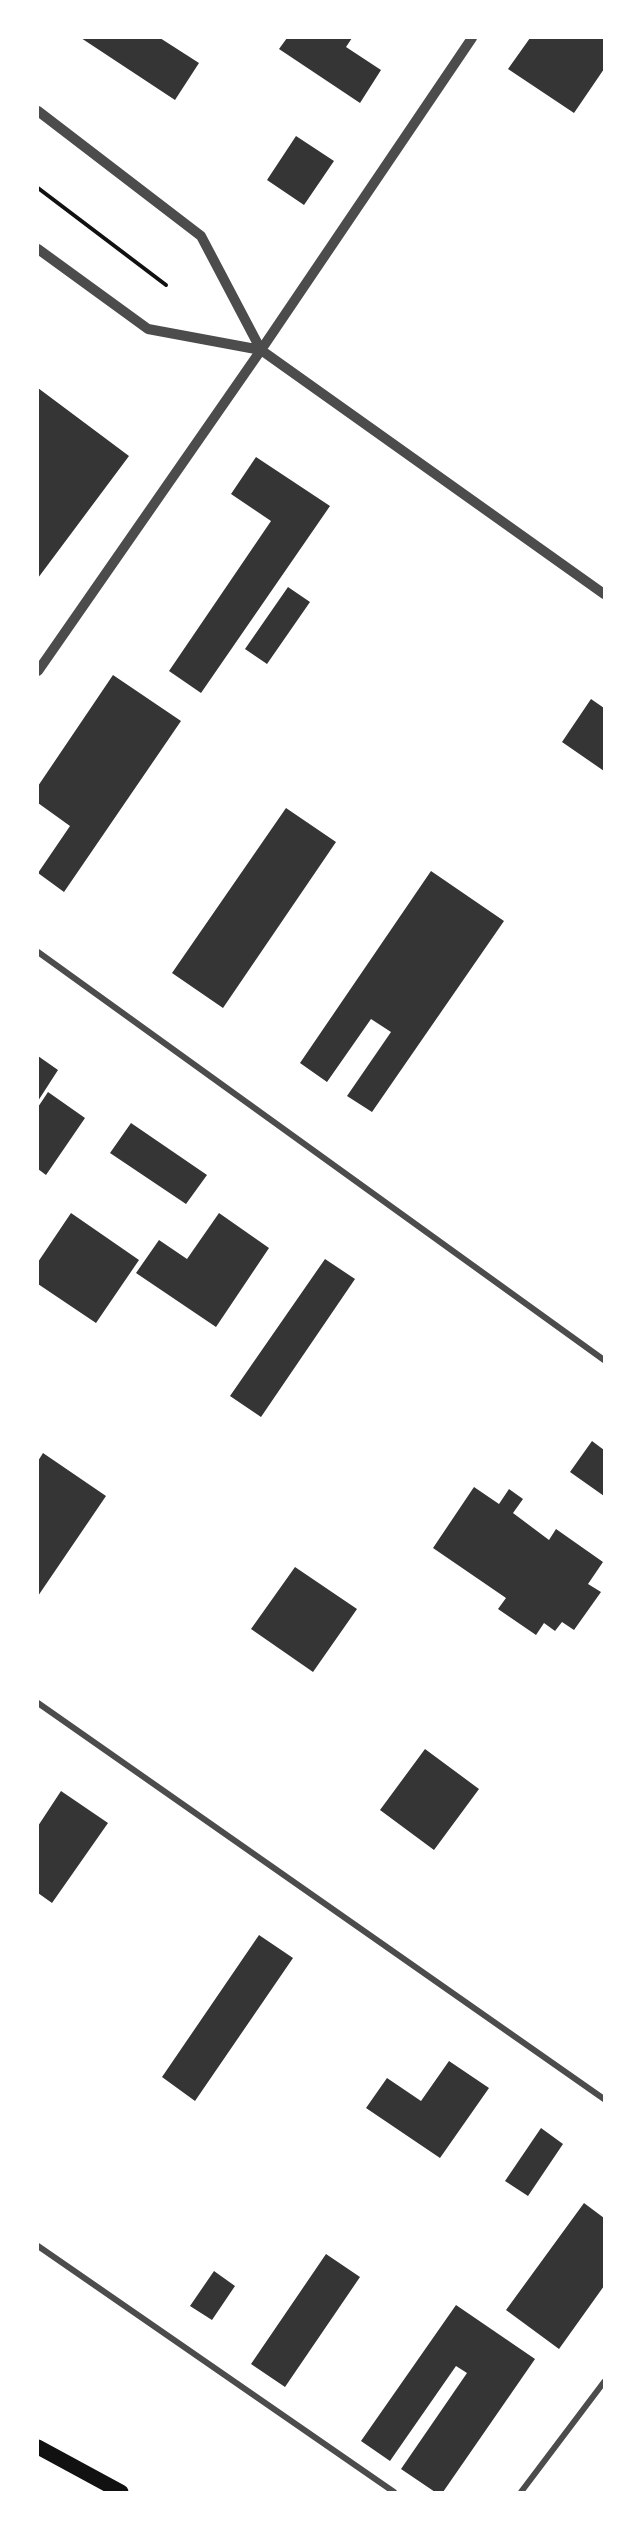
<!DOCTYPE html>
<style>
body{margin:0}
#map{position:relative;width:642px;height:2530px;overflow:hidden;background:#fff;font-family:"IBM Plex Sans",sans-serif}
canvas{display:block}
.frame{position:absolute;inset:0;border:39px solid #fff;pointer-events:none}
</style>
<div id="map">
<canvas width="642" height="2530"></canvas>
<div class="frame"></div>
</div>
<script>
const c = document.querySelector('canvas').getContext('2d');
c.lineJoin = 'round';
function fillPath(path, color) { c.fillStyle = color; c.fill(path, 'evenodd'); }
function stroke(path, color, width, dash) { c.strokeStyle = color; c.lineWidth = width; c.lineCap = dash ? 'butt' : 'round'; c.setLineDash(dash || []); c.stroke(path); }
const building = new Path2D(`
 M81 38H160L199 63 175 100Z
 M287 38H352L346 47 381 70 360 103 279 49Z
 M530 38H604V69L574 113 508 69Z
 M296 136 334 161 304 205 267 180Z
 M38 388 129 456 38 578Z
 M256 457 330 506 201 693 169 671 271 521 231 494Z
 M288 587 310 602 267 664 245 649Z
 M113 675 181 721 64 892 38 873 70 826 38 803V786Z
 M591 699 604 708V771L562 742Z
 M286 808 336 842 223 1008 172 973Z
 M431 871 504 921 372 1112 347 1096 391 1032 371 1019 327 1082 300 1063Z
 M38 1056 58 1070 38 1101Z
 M48 1092 85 1118 46 1175 38 1169V1107Z
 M131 1123 207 1175 186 1204 110 1153Z
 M71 1213 139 1260 96 1323 38 1284V1262Z
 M219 1213 269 1248 216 1327 136 1273 159 1240 187 1259Z
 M325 1259 355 1279 261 1417 230 1396Z
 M592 1441 604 1450V1496L570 1472Z
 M43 1453 106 1496 38 1596V1461Z
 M474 1487 499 1504 509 1489 523 1499 513 1513 549 1540 556 1529 603 1562 588 1584 601 1592 574 1630 562 1622 555 1631 544 1623 536 1635 498 1609 506 1598 433 1548Z
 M295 1567 357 1609 313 1672 251 1629Z
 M425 1749 479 1789 434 1850 380 1810Z
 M61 1791 108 1823 52 1903 38 1893V1826Z
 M259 1935 293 1958 195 2101 162 2077Z
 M449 2061 489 2088 440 2158 366 2108 387 2078 421 2101Z
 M541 2128 563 2144 528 2196 505 2181Z
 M584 2203 604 2218V2286L559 2349 506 2310Z
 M326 2254 360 2277 285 2387 251 2364Z
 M214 2271 235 2286 212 2320 190 2306Z
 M456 2305 535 2359 443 2492H435L401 2469 467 2373 456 2366 390 2461 361 2441Z`);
const path = new Path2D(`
 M38 188 166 285`);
const minor = new Path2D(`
 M38 952 604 1360
 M38 1703 604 2099
 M38 2246 394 2492
 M521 2492 604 2382`);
const tertiary = new Path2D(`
 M38 111 201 236 261 350
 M38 249 148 329 261 350 604 594
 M38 671 261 350 472 38`);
const primary = new Path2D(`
 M38 2447 121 2492`);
fillPath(building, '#353535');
stroke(path, '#111', 4);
stroke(minor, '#4c4c4c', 6);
stroke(tertiary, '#4c4c4c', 10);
stroke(primary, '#111', 15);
</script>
